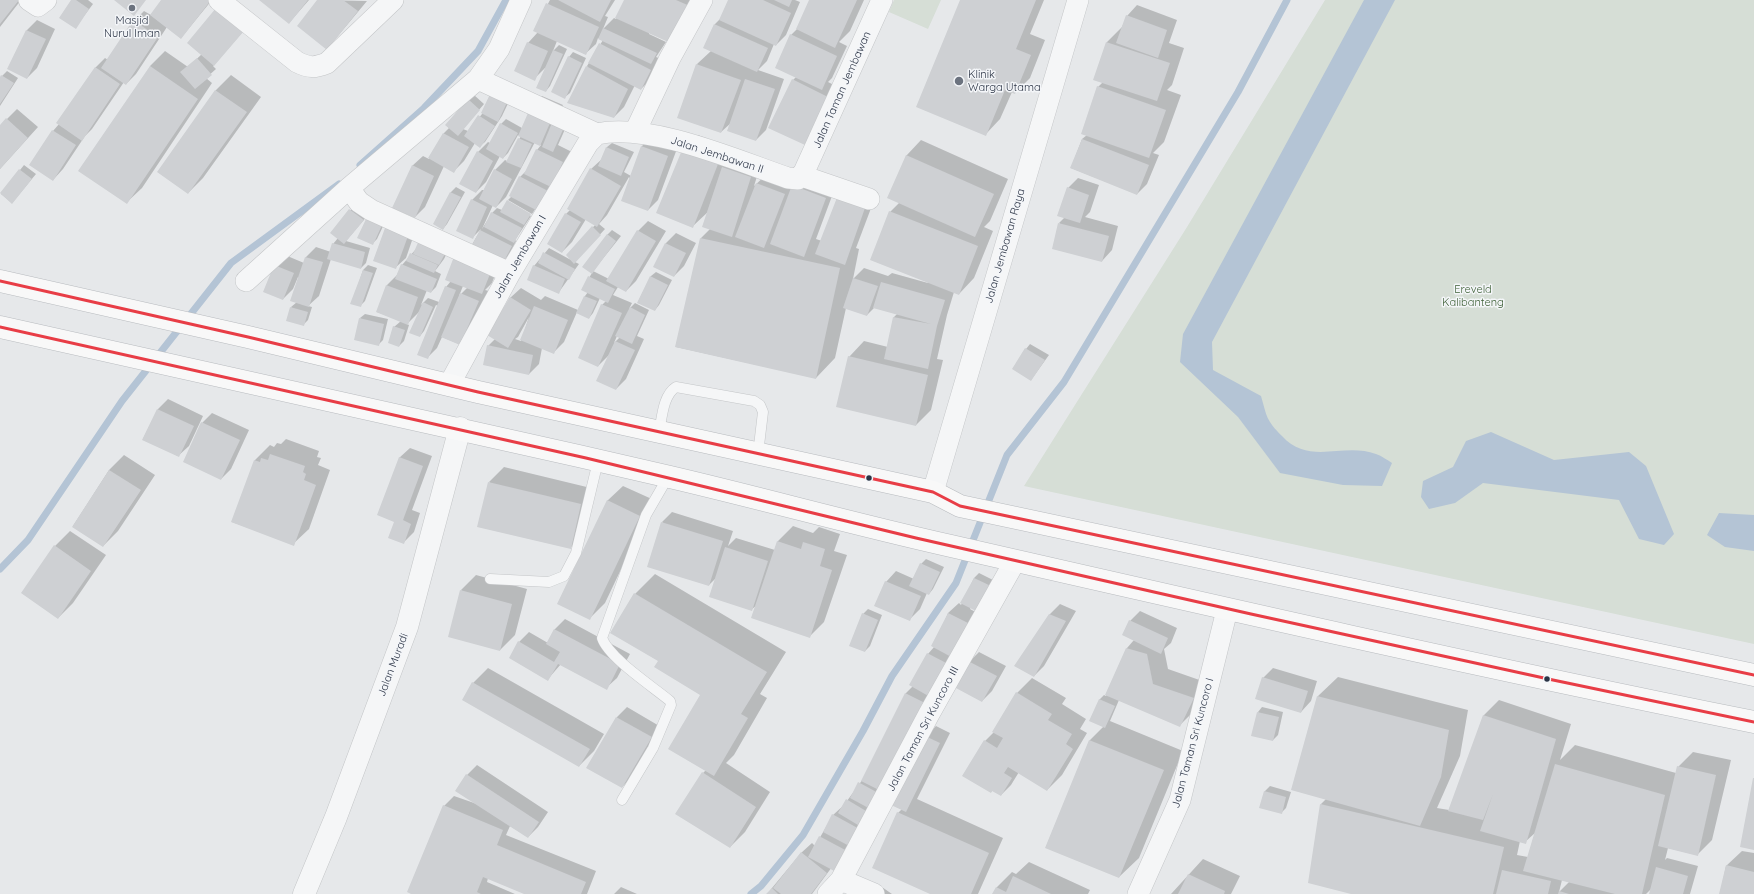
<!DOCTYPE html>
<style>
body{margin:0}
canvas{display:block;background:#e6e8ea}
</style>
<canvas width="1754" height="894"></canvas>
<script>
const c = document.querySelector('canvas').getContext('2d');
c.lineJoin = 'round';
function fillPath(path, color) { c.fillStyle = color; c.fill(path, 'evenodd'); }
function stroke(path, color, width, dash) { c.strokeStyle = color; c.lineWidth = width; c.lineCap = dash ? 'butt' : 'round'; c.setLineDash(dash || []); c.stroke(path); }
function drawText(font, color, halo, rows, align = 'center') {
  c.font = font + ' Quicksand,sans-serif'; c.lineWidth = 3; c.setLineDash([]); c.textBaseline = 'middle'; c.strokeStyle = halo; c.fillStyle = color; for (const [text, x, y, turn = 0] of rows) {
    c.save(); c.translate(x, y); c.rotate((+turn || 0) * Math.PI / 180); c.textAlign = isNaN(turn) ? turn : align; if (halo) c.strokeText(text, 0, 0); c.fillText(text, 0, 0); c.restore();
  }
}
const green = new Path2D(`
 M894 0H941L928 29 889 12Z
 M1325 0H1754V644L1024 486 1187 227Z`);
const water = new Path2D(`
 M1364 0H1395L1212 342 1213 370 1261 396C1267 417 1266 420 1282 436 1309 466 1343 442 1376 454 1382 456 1387 460 1392 463L1382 486 1343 485 1280 473 1238 417 1180 362 1183 334Z
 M1491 432 1554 460 1629 452 1646 466 1674 534 1664 545 1639 539 1619 500 1483 483 1455 503 1429 509 1421 497 1423 481 1453 467 1466 441Z
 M1719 513 1754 515V551L1725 547 1707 535Z`);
const shadow = new Path2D(`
 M0 0H21L0 27Z
 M72 0H88L93 4 75 28Z
 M163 0H212L181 38 167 27 136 74 126 84 124 82 92 129 85 136 63 169 53 180V131L59 124 95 68 105 58 108 60 134 21 144 11 151 15Z
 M261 0H309L289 23Z
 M318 0 367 1 327 49Z
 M550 0H615L605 16 608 17 603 29 614 18 616 19 625 0H703L649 33V34L666 42 656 57 661 59 651 79 641 89 635 85 624 107 614 117 587 66 603 40 598 38 596 44 585 54 557 41 553 51 559 45 567 49 550 86 546 91 545 68 534 79 528 43 538 32 534 30Z
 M729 0H795L800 2 786 35 776 45 774 44 767 61 758 70 784 79 766 130 756 140 731 123 721 132 697 64 711 51 715 24 722 17Z
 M810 0H864L850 31 839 42 847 46 832 78 828 82 838 87 815 134 793 80 796 77 791 35 797 29Z
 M961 0H1044L1030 34 1045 40 1030 78 1015 93 1012 92 1000 119 985 135Z
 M1137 5 1177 20 1169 43 1184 48 1172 85 1167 90 1181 95 1164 142 1153 153 1159 155 1147 184 1137 194 1071 168 1082 139 1087 135 1098 87 1103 82 1107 42 1122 27 1127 16Z
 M37 20 55 29 37 68 27 78 9 69 27 30Z
 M253 20 213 66 216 69 206 78 212 83 142 188 126 203 150 66 165 51 188 67 202 54Z
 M573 52 586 58 570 93 565 97 569 57Z
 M7 71 18 78 0 106V78Z
 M231 75 261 97 203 178 188 193 158 172 216 90Z
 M493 91 513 93 502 116 485 142 480 146 475 143 464 161 454 171 444 166 425 207 415 217 412 166 423 156 429 159 444 133 449 128 446 125 474 95 484 104 463 129 468 131 482 114Z
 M542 96 563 105 559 113 570 118 558 145 572 152 532 214 508 200 512 196 520 177 527 170 537 150 541 145 535 142 506 197 496 207 493 205 482 229 492 213 497 208 502 210 508 202 531 216 515 240 516 241 509 255 504 260 501 259 492 283 485 290 489 291 459 344 442 337 437 348 427 358 438 306 436 305 424 331 420 336 419 312 407 324 409 325 404 341 399 346 394 327 401 321 377 312 387 285 397 275 402 265 416 249 451 245 444 259 435 271 441 274 436 287 431 292 427 290 421 305 428 298 439 302 446 287 451 281 481 229 472 238V200L482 190H484L495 170 505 160 507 161 521 136 518 135 508 153 503 158 500 156 486 182 476 192 478 152 488 142 490 143 501 124 506 119 522 128 532 106ZM463 286 467 288 459 296Z
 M17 109 38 127 0 169V126Z
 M698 135 733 149 760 167 754 186 767 174 835 188 816 239 822 241 876 195 856 248 859 249 853 279 864 268 888 276 892 273 928 283 890 212 899 203 906 156 921 140 1008 179 990 221 984 227 993 231 974 278 959 294 954 292 947 315 937 359 943 360 931 410 916 425 849 357 864 341 888 347 894 317 897 314 875 307 867 315 846 308 835 358 816 378 676 347 701 238 710 229 709 211 693 226 682 150Z
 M652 136 678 146 658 200 648 210 629 177 607 215 599 224 605 229 575 262 579 264 559 292 534 266 549 248 571 260 567 255 596 224 586 219 572 242 562 252 566 214 570 210 591 169 602 159 607 147 612 143 634 152 624 172 631 176 642 146Z
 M24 165 36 174 12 203 1 194Z
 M1078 178 1099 185 1090 212 1085 217 1118 226 1112 250 1102 261 1059 223 1065 217 1068 188Z
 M456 187 465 192 447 224 443 229 434 224 451 192Z
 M355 205 368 215 346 241 370 248 366 263 361 268 331 259 319 296 308 306 312 307 308 320 303 325 291 307 297 302 299 278 298 277 293 289 283 299 275 265 285 255 304 263 306 257 316 247 331 252 333 244 338 238 331 233Z
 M368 218 386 220 377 239 372 244Z
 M648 221 666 231 636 281 626 291 618 287 613 295 632 303 629 309 635 303 649 310 637 336 644 339 626 379 616 389 609 355 598 366 602 305 606 301 600 298 593 313 589 318 577 312 564 342 554 352 542 348 539 364 529 374 488 346 495 339 510 298 521 288 541 300 545 296 578 310 585 296 588 292 582 289 592 273 607 235 612 230 621 236 593 271 609 279 638 231ZM529 317 521 341 515 339 518 337ZM617 336 620 337 614 343Z
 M417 226 406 258 395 268 374 260 386 228Z
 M676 233 696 243 684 266 674 276 655 267 666 243Z
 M368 265 377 268 365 301 360 306 352 303 363 270Z
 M656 272 672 280 659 305 655 310 638 302 651 276Z
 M365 314 388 319 383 340 378 345 360 318Z
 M1030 344 1049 355 1031 380 1026 349Z
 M168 399 203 416 189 446 178 456 143 439 158 409Z
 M212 413 249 430 231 469 221 479 201 424Z
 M286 439 319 451 317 457 321 458 318 465 330 470 309 529 293 544 232 522 255 460 270 445 274 447 277 443 281 444Z
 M410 448 432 456 412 510 420 513 414 532 404 542 395 521 399 458Z
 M124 455 155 475 118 531 103 546 73 526 109 470Z
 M504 467 595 489 585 533 570 548 489 482Z
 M623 486 654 500 605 603 590 618 607 501Z
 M672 512 733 531 728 546 736 538 775 550 778 541 793 526 813 533 819 527 840 534 834 551 847 555 824 622 809 637 757 605 751 610 717 577 709 585 662 522Z
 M70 531 106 555 73 603 58 618 22 593 55 546Z
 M926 559 944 567 933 589 929 594 927 593 920 609 910 619 886 582 896 571 914 579 921 564Z
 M979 573 997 582 971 607 970 609 981 615 875 809 812 894H767L801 853 812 843 815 846 833 815 844 805 863 779 906 693 913 686 928 654 934 647 948 613 959 603 961 605 974 578Z
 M655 574 786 652 760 694 767 698 734 755 726 763 770 792 745 832 730 847 703 773 706 770 702 694 659 661 612 633 635 594Z
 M476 575 527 589 515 635 500 650 461 590Z
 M1060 604 1076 611 1044 666 1034 676 1049 615Z
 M868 609 882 615 870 646 865 651 863 614Z
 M1140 611 1177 628 1171 643 1164 649 1168 669 1208 683 1195 710 1180 725 1119 700 1110 721 1183 751 1139 858 1119 877 1046 847 1090 740 1104 726 1099 700 1104 695 1106 696 1127 648 1134 640 1130 621Z
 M565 619 630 654 617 678 606 688 561 664 548 679 519 642 529 632 548 643 555 629Z
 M979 652 1006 666 992 691 982 701 969 662Z
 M488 668 604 734 594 751 579 766 473 683Z
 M1273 668 1317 681 1311 701 1301 712 1263 678Z
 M1338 677 1468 710 1460 756 1437 808 1449 810 1484 715 1499 700 1571 724 1560 760 1575 745 1676 773 1678 767 1693 752 1731 760 1712 840 1697 855 1668 848 1665 860 1667 858 1698 866 1690 894H1650L1651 889 1646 894H1355L1321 804 1326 799 1318 696ZM1535 833 1528 857 1517 855 1520 841 1525 842ZM1562 880 1569 882 1559 892Z
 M1032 678 1066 698 1062 704 1086 719 1080 729 1087 733 1062 775 1047 790 1019 772 1011 785 1001 795 993 790 991 792 985 741 994 732 1017 693Z
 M627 707 661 727 632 777 622 787 617 717Z
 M1262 707 1283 712 1278 735 1273 740 1258 712Z
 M936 726 950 733 917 799 1003 838 978 894H932L898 813 902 809 926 736Z
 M477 765 548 812 538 827 528 837 510 826 506 835 596 871 587 894H526L488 878 487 882 515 894H414L444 806 454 796 477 804 467 775Z
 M1270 786 1291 792 1286 808 1281 813 1260 807 1265 791Z
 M1742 851 1754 853V894H1720L1726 866Z
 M1203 859 1240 876 1231 894H1171Z
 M1029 862 1090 890 1088 894H993L997 887 1012 872 1016 874Z
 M879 885 892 894H869Z
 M621 887 637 894H614Z`);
const stream = new Path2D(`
 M360 165 424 108 478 51 506 0
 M0 569 28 540 122 401 231 263 339 184
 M751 894 761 886 803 835 863 731 892 676 956 583 1007 455 1064 382 1238 92 1287 0`);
const building = new Path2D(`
 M0 0H19L0 24Z
 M71 0H76L89 9 76 29 59 18Z
 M114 0H146L134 16Z
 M161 0H211L181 39 150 15Z
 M259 0H308L289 24Z
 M317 0H343L358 11 327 50 297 26Z
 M558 0H611L600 22Z
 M624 0H676L692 7 675 45 615 18Z
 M728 0H763L791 13 776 46 719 20Z
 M774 0H792L789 7Z
 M809 0H857L835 48 796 29Z
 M960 0H1036L1016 49 1031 55 1015 94 1005 90 986 136 916 107Z
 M546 3 599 27 586 55 533 31Z
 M216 8 244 31 214 66 187 43Z
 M1126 15 1167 30 1158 58 1116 43Z
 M133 20 158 37 126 85 101 68Z
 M714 24 768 48 757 72 703 48Z
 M603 28 657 53 651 64 598 39Z
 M26 30 46 39 27 79 7 69Z
 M790 34 837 56 822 90 775 68Z
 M527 42 548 51 535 81 514 71Z
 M1106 42 1170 63 1157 101 1093 80Z
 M599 43 651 70 641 90 588 63Z
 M553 50 563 54 546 92 536 88Z
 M568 56 582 63 565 99 551 92Z
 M197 58 212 75 195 89 180 72Z
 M696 64 741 80 721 133 677 118Z
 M150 66 198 99 127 204 78 171Z
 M586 66 628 89 614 118 567 103Z
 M95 67 120 84 82 141 56 123Z
 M1 75 14 83 0 104V77Z
 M745 79 775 89 756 141 727 131Z
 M792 79 828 97 805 145 768 128Z
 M1097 86 1166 110 1149 158 1081 134Z
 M215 90 247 112 188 194 157 172Z
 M492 90 509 98 498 122 481 113Z
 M468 99 480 110 458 136 445 125Z
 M531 106 553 116 540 146 518 136Z
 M478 115 495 126 480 148 464 136Z
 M6 118 28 138 0 169V125Z
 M554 118 566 123 553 152 542 147Z
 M500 123 518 133 503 159 486 149Z
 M52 130 76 145 53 181 29 165Z
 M443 133 469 147 454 173 428 158Z
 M518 138 532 144 521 168 506 162Z
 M1082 139 1149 165 1137 195 1070 168Z
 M641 146 668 156 648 211 621 201Z
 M606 147 629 157 621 176 598 166Z
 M536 149 563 162 551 187 524 174Z
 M682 150 718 164 693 228 656 213Z
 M477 151 493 161 476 193 459 184Z
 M906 155 994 194 975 237 887 198Z
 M412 165 434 176 415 218 392 208Z
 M722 167 751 177 732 237 702 227Z
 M590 168 621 186 597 227 567 209Z
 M19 169 32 179 12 204 0 193Z
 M494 169 512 179 496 208 479 199Z
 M519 176 548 191 538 211 509 196Z
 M756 183 785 194 764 248 735 237Z
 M792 185 826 198 804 257 770 244Z
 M1067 187 1089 195 1080 223 1057 216Z
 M450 192 461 197 443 230 433 224Z
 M838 195 866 205 845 265 815 254Z
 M471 199 487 207 473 239 456 231Z
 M507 200 531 214 524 225 500 212Z
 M349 209 364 220 344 244 330 233Z
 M889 211 978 246 959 295 870 260Z
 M491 212 522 228 514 243 484 227Z
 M565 213 581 222 562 253 547 244Z
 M367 217 382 225 373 245 357 238Z
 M1058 223 1109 236 1102 262 1052 249Z
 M592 226 601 235 574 264 566 255Z
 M385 228 408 236 396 269 373 261Z
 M480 230 512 246 504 261 472 245Z
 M637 230 656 241 626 292 606 281Z
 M607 234 616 241 592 274 582 267Z
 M420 238 447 250 439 265 413 254Z
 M700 238 840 268 816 379 675 347Z
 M332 243 365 252 361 269 327 259Z
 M665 243 686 253 674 277 653 267Z
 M543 252 575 269 569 280 538 263Z
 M410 253 438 265 434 273 406 261Z
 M455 254 492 269 482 294 445 280Z
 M305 257 323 262 309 307 290 301Z
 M401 264 437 279 431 293 395 279Z
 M274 265 294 273 283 300 263 292Z
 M533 265 565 279 559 294 527 280Z
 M363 270 373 273 361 307 350 304Z
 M588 276 615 289 608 303 581 290Z
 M650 276 668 285 655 311 637 303Z
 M853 278 878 286 867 316 843 308Z
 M881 282 945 300 937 326 928 369 884 359 893 317 931 324 873 308Z
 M386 285 418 297 408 325 376 312Z
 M445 286 456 290 428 359 417 355Z
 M460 293 479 301 460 345 441 337Z
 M584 296 597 301 589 319 576 313Z
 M510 297 531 310 508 348 487 335Z
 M423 302 433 307 420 337 409 333Z
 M601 304 622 313 598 367 578 358Z
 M534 306 568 320 554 354 520 340Z
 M290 307 308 312 304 326 286 321Z
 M630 307 645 315 632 344 615 336Z
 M359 318 384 324 379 346 354 340Z
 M393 326 405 330 399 347 388 343Z
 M615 341 635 350 616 390 596 381Z
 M487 345 533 355 529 375 483 365Z
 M1025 348 1045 360 1031 381 1012 369Z
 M848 356 928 375 916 426 836 407Z
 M157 409 194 426 179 457 142 440Z
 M201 422 240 440 221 480 183 462Z
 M270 454 305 466 303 472 306 474 304 480 316 485 294 546 231 522 254 460 260 462 261 458 268 460Z
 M399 457 423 466 403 520 411 524 404 544 388 538 394 522 377 515Z
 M109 470 141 490 103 547 72 527Z
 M488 482 581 504 571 549 477 527Z
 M607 500 640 516 590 620 557 604Z
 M661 522 723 541 709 586 647 567Z
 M777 541 801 549 803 542 825 549 820 566 832 570 810 638 751 618Z
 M54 545 91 571 58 619 21 593Z
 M725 547 768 561 752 611 709 597Z
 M920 563 940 572 929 595 909 586Z
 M974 578 993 587 980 613 960 603Z
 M885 581 921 596 910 621 874 606Z
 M460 590 512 604 500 651 448 637Z
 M634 593 767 672 741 714 748 718 714 776 668 749 700 695 654 667 658 661 610 633Z
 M862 613 878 620 865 652 849 646Z
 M948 613 972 625 955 659 931 646Z
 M1049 614 1066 621 1034 677 1014 666Z
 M1129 620 1168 638 1161 654 1122 635Z
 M554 629 620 664 607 690 558 664 548 681 509 658 518 641 554 662 560 652 546 644Z
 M1126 648 1147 654 1153 684 1194 698 1180 727 1105 695Z
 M927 653 950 665 932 698 909 685Z
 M968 661 997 676 982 702 954 687Z
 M1262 677 1308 691 1301 713 1255 699Z
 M472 682 590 749 579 767 462 700Z
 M1016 692 1052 714 1048 720 1072 734 1066 744 1073 749 1047 791 1008 767 1004 773 1012 778 1001 796 992 791 991 793 962 776 984 740 997 748 1003 738 992 732Z
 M905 693 929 705 885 793 861 781Z
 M1317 696 1449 730 1441 777 1420 826 1291 790Z
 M1099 699 1115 706 1105 728 1089 721Z
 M1257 712 1279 717 1273 741 1251 736Z
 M1483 715 1556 739 1526 844 1480 831 1493 794 1483 820 1448 811Z
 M616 717 652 737 622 788 586 768Z
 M925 736 940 743 906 812 891 805Z
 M1089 740 1164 770 1119 878 1045 848Z
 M1555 764 1665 795 1642 894H1615L1523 871Z
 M1677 766 1716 775 1698 856 1658 846Z
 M702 772 756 807 730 848 675 814Z
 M466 774 539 822 528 838 455 791Z
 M1753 778H1754V850L1740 847Z
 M858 782 882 795 874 811 850 798Z
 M1264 791 1286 797 1282 814 1259 808Z
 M846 799 871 814 863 828 838 813Z
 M1320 804 1504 847 1493 894H1351L1308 883Z
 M443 805 503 830 497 845 586 882 581 894H524L483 877 477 892 481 894H411L407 892Z
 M897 812 989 853 971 894H930L872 868Z
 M832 814 863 831 853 848 823 832Z
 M819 836 849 852 838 873 808 857Z
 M801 852 827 873 811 894H781L773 888Z
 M1726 865 1754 872V894H1719Z
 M1656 867 1688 876 1683 894H1649Z
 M1502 870 1551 881 1548 894H1496Z
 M1188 874 1225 891 1224 894H1178Z
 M1013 876 1051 894H992L996 887 1006 892Z
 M772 888 778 894H766Z
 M1559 891 1569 894H1558Z`);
const service = new Path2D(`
 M659 432C662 418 663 395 676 387L754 401 760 405 763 412 758 454
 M490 579 549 582 564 576 576 553 598 461
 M622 800 653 748 671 705 670 701C652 686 609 658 602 638L646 515 668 477`);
const minor = new Path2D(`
 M29 0 38 6 46 0
 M219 0 297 62C309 68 315 68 327 63L393 0
 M478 79 597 134
 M635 132 670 58 702 0
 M802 176 869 199
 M349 188 359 202 371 210 510 273
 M246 281 349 188 478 79 499 49 521 0
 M449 385 510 273 588 143 597 134C649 122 738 161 788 178L798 179 804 172 882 0
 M933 492 1078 0
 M841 880 874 894
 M828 894 841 880 929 714 1015 561
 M1138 894 1180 800 1227 610`);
const tertiary = new Path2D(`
 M304 894 336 817 407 627 460 428`);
const trunk = new Path2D(`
 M0 281 248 337 478 392 933 492 960 506 1754 675
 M0 327C223 377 447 425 670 477 764 499 857 525 951 546 1218 607 1485 668 1754 722`);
const bus1 = new Path2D(`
 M0 281 248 337 478 392 933 492 960 506 1754 675
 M0 327 586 458 916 538 1251 614 1553 680 1754 722`);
const markers = [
 [132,8,4,"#6c737f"],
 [959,81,5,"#6c737f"],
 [869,478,3.5,"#2b3445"],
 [1547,679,3.5,"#2b3445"]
];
const poiNames = [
 ["Masjid",132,21],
 ["Nurul Iman",132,34],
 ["Klinik",968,75,"left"],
 ["Warga Utama",968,88,"left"]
];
const streetNames = [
 ["Jalan Taman Jembawan",842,90,-66],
 ["Jalan Jembawan II",717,155,18],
 ["Jalan Jembawan Raya",1005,246,-74],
 ["Jalan Jembawan I",520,257,-60],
 ["Jalan Muradi",393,665,-69],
 ["Jalan Taman Sri Kuncoro III",923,729,-62],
 ["Jalan Taman Sri Kuncoro I",1193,743,-75]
];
const parkNames = [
 ["Ereveld",1473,290],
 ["Kalibanteng",1473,303]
];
fillPath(green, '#d6ded6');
fillPath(water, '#b4c4d5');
fillPath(shadow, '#0003');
stroke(stream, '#b4c4d5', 7);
fillPath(building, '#ced0d3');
stroke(service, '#c4c6c8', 11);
stroke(minor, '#c4c6c8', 22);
stroke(tertiary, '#c4c6c8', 23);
stroke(trunk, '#b8bbbf', 23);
stroke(service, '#f5f6f7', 10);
stroke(minor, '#f5f6f7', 21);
stroke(tertiary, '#f5f6f7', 22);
stroke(trunk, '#f8f8f8', 22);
stroke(bus1, '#e83d46', 3);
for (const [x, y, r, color] of markers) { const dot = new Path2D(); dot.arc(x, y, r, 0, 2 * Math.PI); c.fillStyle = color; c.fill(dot); stroke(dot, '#f4f6f9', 1.5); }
drawText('11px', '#2b3445', '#f4f6f9', poiNames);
drawText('11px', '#2b3445', '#f4f6f9', streetNames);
drawText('11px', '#3f6138', '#f4f6f9', parkNames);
</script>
